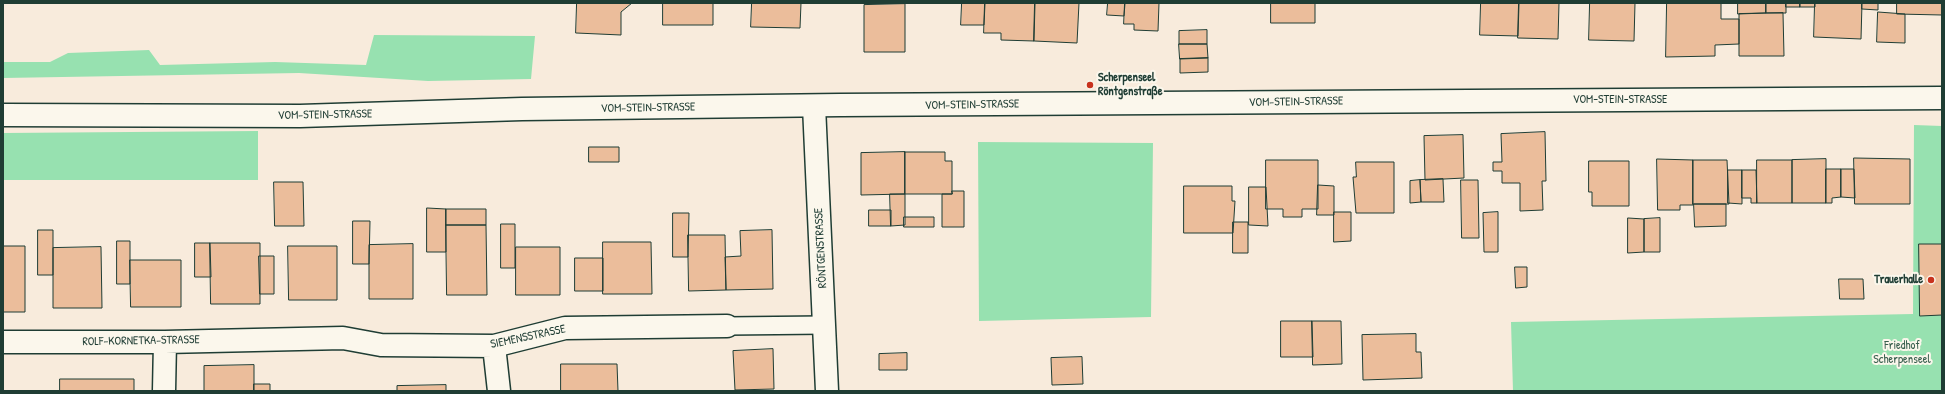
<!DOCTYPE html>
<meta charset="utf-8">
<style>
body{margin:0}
#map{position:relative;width:1945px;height:394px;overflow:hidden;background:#f8ebdc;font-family:"Patrick Hand",sans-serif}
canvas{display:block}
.frame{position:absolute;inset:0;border:4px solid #1f3d34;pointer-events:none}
</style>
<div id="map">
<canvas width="1945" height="394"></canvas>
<div class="frame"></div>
</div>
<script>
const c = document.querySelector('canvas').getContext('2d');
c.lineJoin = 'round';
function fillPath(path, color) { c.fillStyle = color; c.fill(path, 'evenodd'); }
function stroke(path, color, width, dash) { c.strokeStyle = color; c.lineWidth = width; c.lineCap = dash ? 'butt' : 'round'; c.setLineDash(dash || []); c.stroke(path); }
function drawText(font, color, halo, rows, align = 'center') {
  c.font = font + ' "Patrick Hand",sans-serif'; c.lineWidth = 4; c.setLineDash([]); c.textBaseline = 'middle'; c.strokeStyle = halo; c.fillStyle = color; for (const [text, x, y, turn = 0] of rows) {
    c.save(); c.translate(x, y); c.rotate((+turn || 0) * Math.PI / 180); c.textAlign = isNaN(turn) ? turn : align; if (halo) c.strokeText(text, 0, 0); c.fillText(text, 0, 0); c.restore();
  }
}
const green = new Path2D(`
 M374 35 535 36 531 79 428 81 299 73 3 78V62H50L68 53 149 50 160 65 275 62 366 65Z
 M1914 125 1942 126V391H1513L1511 322 1913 314Z
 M258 131V180H3V133Z
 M978 142 1153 143 1151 317 979 321Z`);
const building = new Path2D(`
 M577 3H632L621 12V35L576 33Z
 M663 3H713V25H663Z
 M752 3H801L800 28 751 27Z
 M962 3H985L984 25H961Z
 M985 3H1035L1034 41 1001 40V33H984Z
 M1035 3H1079L1077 43 1034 41Z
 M1108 3H1125L1124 16 1107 15Z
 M1125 3H1159L1158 31 1134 30V24H1124Z
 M1271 3H1315V23H1271Z
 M1481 3H1519L1518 36 1480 35Z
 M1519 3H1559L1558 39 1518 38Z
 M1590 3H1635L1634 41 1589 40Z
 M1667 3H1721V19H1739V44L1715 45V56L1666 57Z
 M1738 3H1766V13L1738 14Z
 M1766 3H1786V13H1766Z
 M1786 3H1800V7H1786Z
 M1800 3H1815V7H1800Z
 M1815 3H1862L1861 39 1814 37Z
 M1862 3H1878V10L1862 9Z
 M1897 3H1942V15L1897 14Z
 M905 4V52H864V5Z
 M1878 12 1905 14V43L1877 42Z
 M1783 13 1784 56H1739V14Z
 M1207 30V44H1179V31Z
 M1179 44H1207L1208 58 1180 59Z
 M1208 58V72L1180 73V59Z
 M1545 132 1546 181H1542L1543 210 1520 211V183H1502V171H1493V162H1502L1501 134Z
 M1463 135 1464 178 1425 180 1424 136Z
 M589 147H619V162H589Z
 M905 152H945V161H952V194H905Z
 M905 152V194L861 195V153Z
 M1854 158 1910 159V204H1855Z
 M1657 159 1693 160V205H1680V210H1658Z
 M1826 159V203H1792V160Z
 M1266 160H1318V209H1302V217H1283V209H1266Z
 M1693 160H1727L1729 204H1693Z
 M1757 160H1792V203H1757Z
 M1589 161H1629V206H1592V192H1589Z
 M1356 162H1394V213H1356L1353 177H1356Z
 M1826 169H1841V197L1832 198V203H1826Z
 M1841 169H1854L1855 198 1841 197Z
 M1728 170H1742V204L1728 203Z
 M1742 170H1756L1757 203H1751V198H1742Z
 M1443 179 1444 202H1421L1420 180Z
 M1420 180 1421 202 1410 203V181Z
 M1461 180H1478L1479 238H1462Z
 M274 182H303L304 226H275Z
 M1318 185 1334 186V215H1317Z
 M1184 186H1232V201H1235L1233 233H1184Z
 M1249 187H1266L1268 226 1249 225Z
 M952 191H964V227H942V194H952Z
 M890 194H905V225L891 226Z
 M1694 204H1726V226L1695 227Z
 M427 208 446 209V252H427Z
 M446 209H486V225H446Z
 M869 210H891V226H869Z
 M1334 212H1351V241L1334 242Z
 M1498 212V252H1484L1483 213Z
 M673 213H689L688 257H673Z
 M904 217H934V227H904Z
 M1628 218 1644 219V252L1628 253Z
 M1660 218V252H1644V219Z
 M353 221H370L369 264H353Z
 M1233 222H1248V253H1233Z
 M501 224H515V268H501Z
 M446 225H486L487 295H447Z
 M38 230H53V275H38Z
 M772 230 773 289 726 290 725 257 741 256 740 231Z
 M688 235H725L726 290 689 291Z
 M117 241H130V284H117Z
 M603 242H651L652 294H603Z
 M195 243H210L211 277H195Z
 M210 243H260V304H211Z
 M413 244V299H369V245Z
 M1919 244H1942V315L1920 316Z
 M3 246H25V312H3Z
 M288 246H337V300H289Z
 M101 247 102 308H53V248Z
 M516 247H560V295H516Z
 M259 256H274V294H260Z
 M575 258H603V291H575Z
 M130 260H181V307H131Z
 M1515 267H1527V287L1516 288Z
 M1839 279H1863L1864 299H1840Z
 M1281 321H1312L1313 357H1281Z
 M1312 321H1341L1342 364 1313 365Z
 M1416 334V352H1421L1422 378 1363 380 1362 335Z
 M773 349 774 389 735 390 733 351Z
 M907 353V370H879V354Z
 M1082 357 1083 384 1052 385 1051 358Z
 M561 364H617L618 391H561Z
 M254 365V391H204V366Z
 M60 379H134V391H60Z
 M254 384H270V391H254Z
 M446 385V391H397V386Z`);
const lane = new Path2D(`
 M727 326 825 325`);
const street = new Path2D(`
 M814 106 827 391
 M3 342H165L343 338 381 345 494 346 565 328 727 326
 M494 346 499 391
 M164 391 165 342`);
const secondary = new Path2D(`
 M3 115 300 116 522 109 840 105 1942 98`);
const markers = [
 [1090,85,4,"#c8321e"],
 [1931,280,4,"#c8321e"]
];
const poiNames = [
 ["Scherpenseel",1098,78],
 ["Röntgenstraße",1098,92],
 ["Trauerhalle",1923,280,"right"]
];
const streetNames = [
 ["VOM-STEIN-STRASSE",1620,100],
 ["VOM-STEIN-STRASSE",1296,102,-1],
 ["VOM-STEIN-STRASSE",972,105,-1],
 ["VOM-STEIN-STRASSE",648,108,-1],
 ["VOM-STEIN-STRASSE",325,115,-1],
 ["RÖNTGENSTRASSE",821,248,-93],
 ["SIEMENSSTRASSE",528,337,-12],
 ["ROLF-KORNETKA-STRASSE",141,341,-1]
];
const parkNames = [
 ["Friedhof",1902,346],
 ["Scherpenseel",1902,360]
];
fillPath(green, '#97e1b0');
fillPath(building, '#ebbd9b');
stroke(building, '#1f3d34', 1);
stroke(lane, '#1f3d34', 20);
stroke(street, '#1f3d34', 25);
stroke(secondary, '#1f3d34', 25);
stroke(lane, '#fbf7ec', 17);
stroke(street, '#fbf7ec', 22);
stroke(secondary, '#fbf7ec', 22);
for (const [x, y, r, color] of markers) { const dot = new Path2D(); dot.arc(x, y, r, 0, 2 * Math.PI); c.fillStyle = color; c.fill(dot); stroke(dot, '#fbf7ec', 1.5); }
drawText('bold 12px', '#1f3d34', '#fbf7ec', poiNames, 'left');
drawText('12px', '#1f3d34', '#fbf7ec', streetNames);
drawText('12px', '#375e4d', '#fbf7ec', parkNames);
</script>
